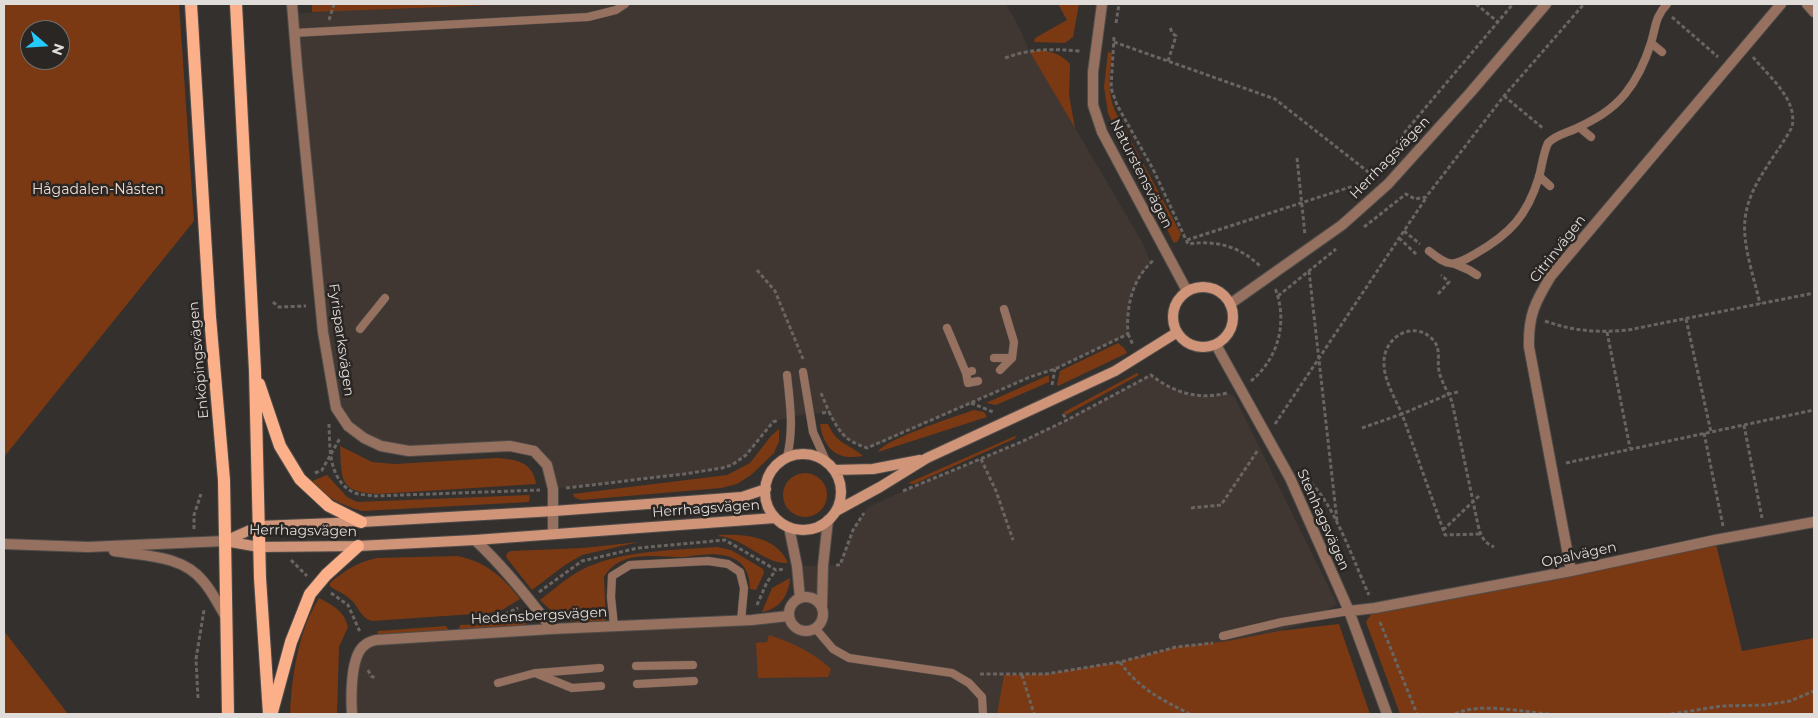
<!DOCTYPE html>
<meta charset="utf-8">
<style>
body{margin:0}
#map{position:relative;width:1818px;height:718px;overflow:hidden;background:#34302e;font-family:Montserrat,sans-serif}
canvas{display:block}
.frame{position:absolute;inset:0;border:5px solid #dfdcda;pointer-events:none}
.north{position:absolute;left:20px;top:20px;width:50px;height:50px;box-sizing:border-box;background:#2a2624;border:1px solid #726f6d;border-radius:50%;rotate:109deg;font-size:14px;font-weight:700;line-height:20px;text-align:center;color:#dfdcda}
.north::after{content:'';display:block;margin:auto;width:18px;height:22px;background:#26c9fe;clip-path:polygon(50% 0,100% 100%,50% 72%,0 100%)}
</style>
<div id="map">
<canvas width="1818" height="718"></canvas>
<div class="frame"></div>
<div class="north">N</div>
</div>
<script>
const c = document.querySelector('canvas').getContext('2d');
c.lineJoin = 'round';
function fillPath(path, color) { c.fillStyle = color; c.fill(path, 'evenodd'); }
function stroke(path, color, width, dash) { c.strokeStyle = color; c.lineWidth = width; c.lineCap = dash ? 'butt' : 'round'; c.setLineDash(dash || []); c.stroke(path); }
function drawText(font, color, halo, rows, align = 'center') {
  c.font = font + ' Montserrat,sans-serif'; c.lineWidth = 5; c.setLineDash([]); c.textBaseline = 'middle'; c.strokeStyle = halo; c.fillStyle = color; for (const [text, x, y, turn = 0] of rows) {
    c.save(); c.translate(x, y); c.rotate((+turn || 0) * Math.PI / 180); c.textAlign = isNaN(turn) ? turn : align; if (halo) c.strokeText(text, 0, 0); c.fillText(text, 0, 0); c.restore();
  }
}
const built = new Path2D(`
 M519 4H1006L1020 29 1027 46 1142 242 1151 263 1140 277 1130 298 1127 319 1128 334 1055 369 1030 377 877 445 867 448 850 441 843 437 837 429 829 412 792 416 773 422 746 455 732 465 722 468 684 474 553 489 547 465 534 451H409L364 438 336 408 293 14 348 10Z
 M1151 375 1163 385 1189 395 1213 396 1227 393 1234 396 1337 604 1307 623 1279 631 1228 641 1176 647 1120 662 1046 674 1004 675 997 714H352L351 699 364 645 752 620 789 612 790 606 800 598 797 566 840 565 853 530 867 508 885 499 1021 442 1067 420Z`);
const green = new Path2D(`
 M4 4H179L194 221 4 457ZM30 30H60V60H30Z
 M312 4H519L312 12Z
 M1058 4H1079L1073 37 1065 43 1034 42 1035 38 1067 20Z
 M1040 50C1053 52 1061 54 1070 64L1069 95 1075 128 1030 52Z
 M1108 52 1112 53C1110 73 1107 92 1115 111L1181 234 1178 241 1174 243 1119 137 1108 113 1104 87Z
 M1118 343 1124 348 1127 353 1058 386 1057 384 1060 371Z
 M1137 373 1139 375 1066 415 1064 412Z
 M1049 375V382L996 405 986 403Z
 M974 410 984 412 987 417 878 452C885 439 957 416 974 410Z
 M820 424H828C837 445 848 443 863 456 837 461 824 449 820 424Z
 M779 429V441L774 453 751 475 737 484 721 488 581 500 574 497 573 494 727 475 750 463 771 436Z
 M1015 436 1016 438 914 484 908 483Z
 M340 446 372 462 395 464 496 458C516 459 533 462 536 484L378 494C338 492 342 479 340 446Z
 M783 495a22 22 0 1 1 44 0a22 22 0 1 1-44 0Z
 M327 475 347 497 357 502 530 495 529 502 362 511C341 505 326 497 310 482Z
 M720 535C746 534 777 537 788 563 765 565 743 537 718 536Z
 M1715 540 1742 651 1814 638V714H1400L1366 622 1375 608Z
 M639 542 582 555 565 565 532 590 506 557 507 553 511 551 583 548Z
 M717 547 731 550 763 569 764 573 756 590 750 589C750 559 728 552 701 555 695 555 688 557 682 557 656 557 620 549 604 577L606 623C575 623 562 623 540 600 557 587 574 571 595 564 633 550 677 550 717 547Z
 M457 556C485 561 503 577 520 599L502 610 488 613 372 621C360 618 359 606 350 599 344 593 336 591 330 586V583C345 570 358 562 377 558Z
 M790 578C789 595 780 609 762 612L772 588Z
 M319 598C334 606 344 611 348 627L339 647 337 714H290C292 675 298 632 319 598Z
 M528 611 531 615 528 622 523 626 459 629 460 625C489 624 502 626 528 611Z
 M1339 624 1370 714H997L1004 675 1046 674 1120 662 1176 647 1228 641 1279 631Z
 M446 626 449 631 377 635 378 631Z
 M4 631 68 714H4Z
 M769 635C793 643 813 652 831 669L828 677 758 678 756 643 767 642Z`);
const path = new Path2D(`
 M1476 4 1498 22
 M1672 17 1718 57
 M329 20 334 4
 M1116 23 1119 4
 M1114 37 1111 88 1117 105 1153 169 1188 244C1216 240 1239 246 1260 266
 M1114 42 1275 99 1376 178
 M1753 57C1769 77 1798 99 1792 127 1776 157 1748 185 1745 220 1742 244 1755 281 1760 304
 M1005 58C1032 48 1052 49 1080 51
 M1168 61 1176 36 1172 33 1170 27
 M1504 96 1544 129
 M1297 158 1305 235
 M1388 161 1399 139 1513 4
 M1364 227 1406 194 1415 199 1426 197 1504 96 1584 4
 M1404 231 1420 244
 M1399 238 1417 255
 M1187 240 1369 181
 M757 270 775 291 803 359
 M1309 271 1337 521
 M1438 294 1449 282 1441 275
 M1278 296 1336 249
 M273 302 279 307 306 306
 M1686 319 1711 432
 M1545 321C1573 331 1598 333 1628 330L1814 293
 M1607 332 1630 448
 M1128 334 1133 345
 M1251 381C1279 358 1288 321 1275 288
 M1052 385 1055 369
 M1458 392 1449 394 1402 414C1395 398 1384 381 1384 363 1383 337 1415 318 1434 341 1441 350 1437 360 1439 371 1441 381 1448 392 1452 402L1478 525C1481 536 1483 542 1494 547
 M821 393 829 412
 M971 403 993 412
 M822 413 829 412C840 433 844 440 867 448L1030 377 1055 369 1128 334C1126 307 1132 278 1154 260
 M1063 414 1067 420
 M329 424C330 448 328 481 355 493 361 495 369 495 375 496L540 490
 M1275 424 1426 198
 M1744 425 1762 518
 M1362 428 1402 414 1445 535 1480 534
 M1704 433 1723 526
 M981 459 996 491 1013 540
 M1566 463 1814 410
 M315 473 322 470 340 438
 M1306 479C1332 497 1355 565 1369 595
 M566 488 684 474 722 468 732 465 746 455 773 422 779 420
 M903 491 1021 442 1067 420 1151 375C1174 393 1198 400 1227 393
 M1191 508 1221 505 1258 450
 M194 529V515L201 494
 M1443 530 1479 496
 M291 560 307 576
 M836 565H840L853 530 864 513
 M539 592 582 561 638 548 725 540 776 570 785 569
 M331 593 348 605 360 632
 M757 605 767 582 776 570
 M499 617 518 608
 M1380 622 1417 714
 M1120 662C1138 688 1162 700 1190 714
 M368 670 371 676 375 678
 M980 674H1046L1120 662 1176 647 1213 643
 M1022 675 1034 714
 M198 698 196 659 204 610
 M1455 714C1479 702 1523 712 1549 714
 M1671 714 1722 706 1765 705 1790 701 1814 691`);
const lane = new Path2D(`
 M294 33 588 17 616 10 625 4
 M1651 43 1662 52
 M1579 127 1591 137
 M1539 176 1550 186
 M1429 251C1449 267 1453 267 1475 254 1510 234 1527 216 1539 177 1542 166 1543 154 1548 143 1556 135 1564 134 1575 129 1594 120 1611 111 1625 94 1638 78 1645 62 1651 43 1656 26 1655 17 1667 4
 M1455 264 1469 270 1477 275
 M947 328 966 373 972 371
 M360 329 385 298
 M994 358H1012L1014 342 1004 309
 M1000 370 1012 358
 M803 372 813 432 826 461
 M966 373 968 383 978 381
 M787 375C790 403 794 429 787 457
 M614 626 611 597 612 576 630 565 708 561 728 564 740 572 744 588 741 621
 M816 629 833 649 849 658 952 673 969 683 982 697 983 714
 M1223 636 1282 622 1349 611
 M636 666 693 665
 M537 673 600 668
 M498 683 535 673 572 688 601 686
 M637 684 694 681`);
const street = new Path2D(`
 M292 4 297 66 323 332 336 408 348 426 364 438 381 446 409 451 510 446 534 451 547 465 553 489V534
 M1102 4 1093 72V105L1102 132 1187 291
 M1807 4 1814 12
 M1230 304 1342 225 1388 184 1470 93 1546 4
 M1216 345 1290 478 1349 611 1387 714
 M789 527 797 566 800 598
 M475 540C504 567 528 597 552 629
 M4 544 88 547 225 541
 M114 551C144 556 182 555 203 581 212 591 219 606 226 617
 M1571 571 1529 347C1528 316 1535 302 1551 276L1781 4
 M789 614a17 17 0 1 1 34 0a17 17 0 1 1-34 0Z
 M822 607 823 566 828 520
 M1349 611 1375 608 1571 571 1715 540 1814 522
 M352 714C351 698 350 655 365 645 368 642 373 641 376 640L552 629 752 620 788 616`);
const secondary = new Path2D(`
 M1173 317a30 30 0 1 1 60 0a30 30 0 1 1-60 0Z
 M765 492a38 38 0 1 1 76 0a38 38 0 1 1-76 0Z
 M834 470 873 469 920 460
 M836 511 880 487 927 458 1115 371 1176 333
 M225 541 259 547 358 546 475 540 775 518
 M225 541 259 526 361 522 554 511 742 497 766 489`);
const primary = new Path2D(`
 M191 4 210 317 224 480 228 714
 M236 4 255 371 260 578 269 714
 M259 384 280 446 300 479 329 506 361 522
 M272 712 291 642 310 594 326 575 358 546`);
const streetNames = [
 ["Herrhagsvägen",1390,158,-46],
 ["Naturstensvägen",1141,174,63],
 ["Citrinvägen",1558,249,-52],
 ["Fyrisparksvägen",341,340,82],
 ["Enköpingsvägen",199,360,-95],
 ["Herrhagsvägen",706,509,-4],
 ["Stenhagsvägen",1323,520,66],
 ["Herrhagsvägen",303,531,1],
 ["Opalvägen",1579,555,-12],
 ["Hedensbergsvägen",539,616,-3]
];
const parkNames = [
 ["Hågadalen-Nåsten",98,190]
];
fillPath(built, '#413732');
fillPath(green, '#7a3913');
stroke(lane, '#4f4c4a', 9);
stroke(street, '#4f4c4a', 12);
stroke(secondary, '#4f4c4a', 12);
stroke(primary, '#4f4c4a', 14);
stroke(path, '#686563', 3, [4, 2.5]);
stroke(lane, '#97715f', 8);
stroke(street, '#97715f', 10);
stroke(secondary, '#d09578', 10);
stroke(primary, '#fcb08a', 12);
drawText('14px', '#dfdcda', '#2a2624', streetNames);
drawText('14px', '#f2dbd0', '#2a2624', parkNames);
</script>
